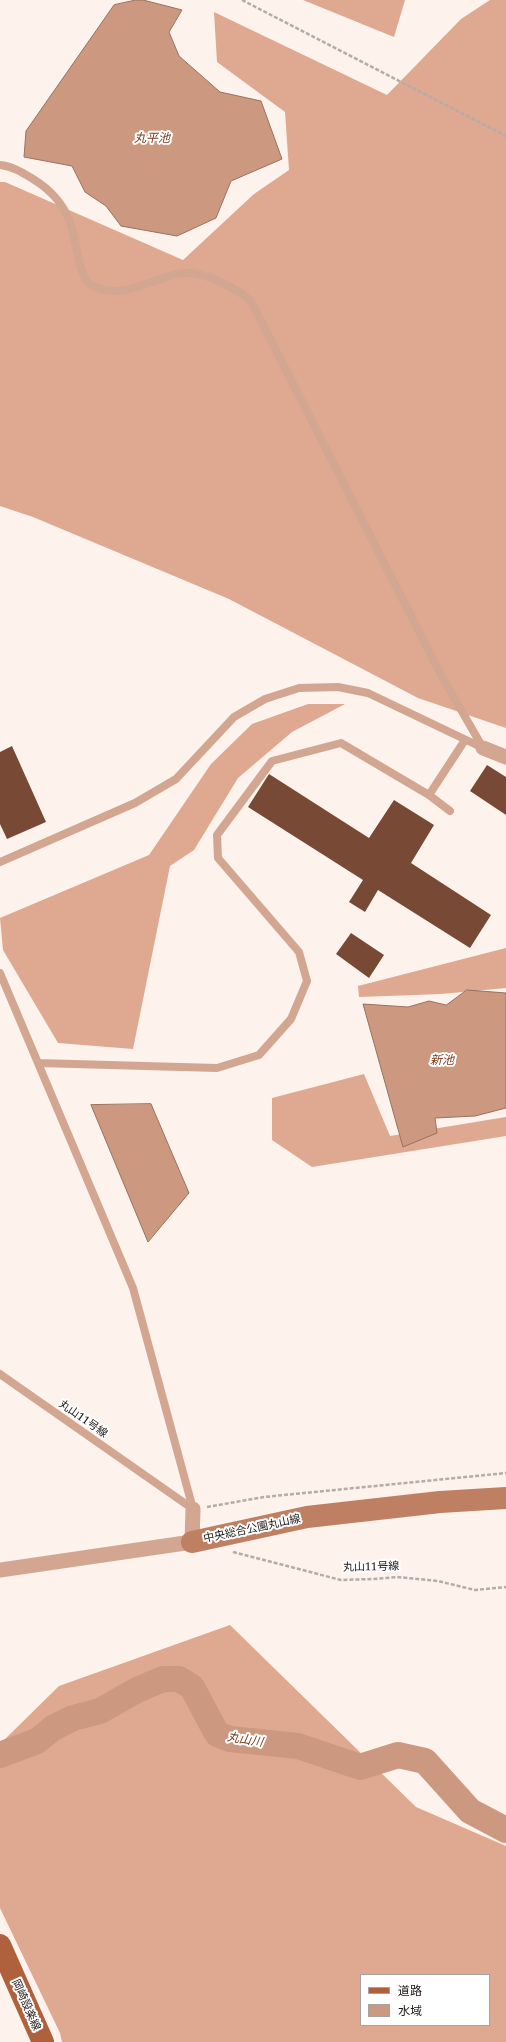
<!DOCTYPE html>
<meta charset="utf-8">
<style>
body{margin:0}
#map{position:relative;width:506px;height:2042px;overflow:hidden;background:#fef2ec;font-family:"Noto Serif","Noto Sans JP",serif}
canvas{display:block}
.legend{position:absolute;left:360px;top:1974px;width:130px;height:52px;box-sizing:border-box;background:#fff;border:1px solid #a5a2a1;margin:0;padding:5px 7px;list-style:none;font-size:12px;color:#1d1715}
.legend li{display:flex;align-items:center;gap:8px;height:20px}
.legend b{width:20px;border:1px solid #a5a2a1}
</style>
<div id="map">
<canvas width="506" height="2042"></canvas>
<ul class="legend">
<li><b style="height:5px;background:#af613d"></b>道路</li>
<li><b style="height:11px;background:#cd9880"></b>水域</li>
</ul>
</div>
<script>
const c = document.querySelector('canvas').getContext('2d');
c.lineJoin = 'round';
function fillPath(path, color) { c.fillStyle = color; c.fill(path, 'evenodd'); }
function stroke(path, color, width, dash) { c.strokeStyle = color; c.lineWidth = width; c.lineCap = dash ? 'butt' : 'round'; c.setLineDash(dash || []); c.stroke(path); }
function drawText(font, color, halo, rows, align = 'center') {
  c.font = font + ' "Noto Serif","Noto Sans JP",serif'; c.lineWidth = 4; c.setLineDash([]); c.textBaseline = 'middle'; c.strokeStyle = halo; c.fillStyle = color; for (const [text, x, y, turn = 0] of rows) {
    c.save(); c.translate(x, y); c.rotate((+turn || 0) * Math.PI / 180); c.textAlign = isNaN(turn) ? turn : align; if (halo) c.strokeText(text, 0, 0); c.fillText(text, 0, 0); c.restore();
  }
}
const forest = new Path2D(`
 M303 0H405L394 37Z
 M490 0H506V728L418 698 229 599 33 517 0 506V182H5L183 260 254 194 289 170 285 112 217 62 214 12 387 95 461 19Z
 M308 704H345L292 732 238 778 194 850 170 866 133 1049 58 1043 3 950 0 918 149 855 211 764 252 724Z
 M506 948V988L441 994 359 997 358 986Z
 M364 1074 390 1136 506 1117V1136L312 1167 272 1140V1098Z
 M230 1625 416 1807 506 1846V2042H62L60 2033 0 1908V1744L59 1686ZM361 1975H489V2025H361Z`);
const water = new Path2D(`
 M136 0H143L182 10 169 32 179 56 220 92 261 101 282 159 231 181 216 218 177 236 121 226 106 206 85 192 72 166 24 157 26 131 114 5Z
 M467 990 506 993V1108L475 1116 435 1118 437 1133 403 1147 363 1004 408 1007 429 1001 446 1005Z
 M151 1104 189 1193 148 1242 91 1105Z`);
const river = new Path2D(`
 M0 1755 37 1741 53 1728 73 1718 100 1711 137 1690 163 1679H179L192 1687 217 1734 230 1739 298 1746 360 1767 398 1755 425 1761 470 1811 506 1830`);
const building = new Path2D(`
 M12 746 46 822 7 839 0 824V752Z
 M487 765 506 777V815L470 791Z
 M269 774 369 838 394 800 434 825 411 863 491 915 470 948 378 890 365 912 349 902 363 880 248 807Z
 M351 933 384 955 369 978 336 954Z`);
const path = new Path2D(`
 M242 0 506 136
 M207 1507 264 1497 506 1473
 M233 1552 341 1580 373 1579 397 1577 438 1581 475 1590 506 1587`);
const lane = new Path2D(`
 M0 165C12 166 23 173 33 179 51 190 63 203 70 222 76 237 78 277 91 285 121 302 152 278 182 273 202 270 236 288 251 301L441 675 483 748
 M429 795 465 740
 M0 862 135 803 176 779 234 717 265 699 299 688 338 687 368 693 483 748
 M0 973 133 1288 193 1509
 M38 1063 217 1068 259 1055 291 1019 307 981 299 952 218 858 217 835 272 761 341 743 429 795 450 811
 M0 1374 193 1509`);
const street = new Path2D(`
 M483 748 506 757
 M0 1570 192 1542 193 1509`);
const secondary = new Path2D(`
 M192 1542 307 1517 440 1502 506 1498`);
const primary = new Path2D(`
 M0 1945 43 2042`);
const streetNames = [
 ["丸山11号線",83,1419,35],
 ["中央総合公園丸山線",252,1529,-12],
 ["丸山11号線",371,1567,-1],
 ["岡崎設楽線",26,2005,66]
];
const waterNames = [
 ["丸平池",152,139],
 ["新池",442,1061],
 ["丸山川",245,1740,9]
];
fillPath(forest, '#dfa890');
fillPath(water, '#cd9880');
stroke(water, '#987160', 1);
stroke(river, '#cd9880', 26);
fillPath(building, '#784934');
stroke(path, '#b5aba7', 2.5, [4, 2]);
stroke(lane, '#d3a692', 8);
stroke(street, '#d3a692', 15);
stroke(secondary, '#bf7f62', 22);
stroke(primary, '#af613d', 22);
drawText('11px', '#1d1715', '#fff', streetNames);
drawText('italic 12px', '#7e3b1b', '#fff', waterNames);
</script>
